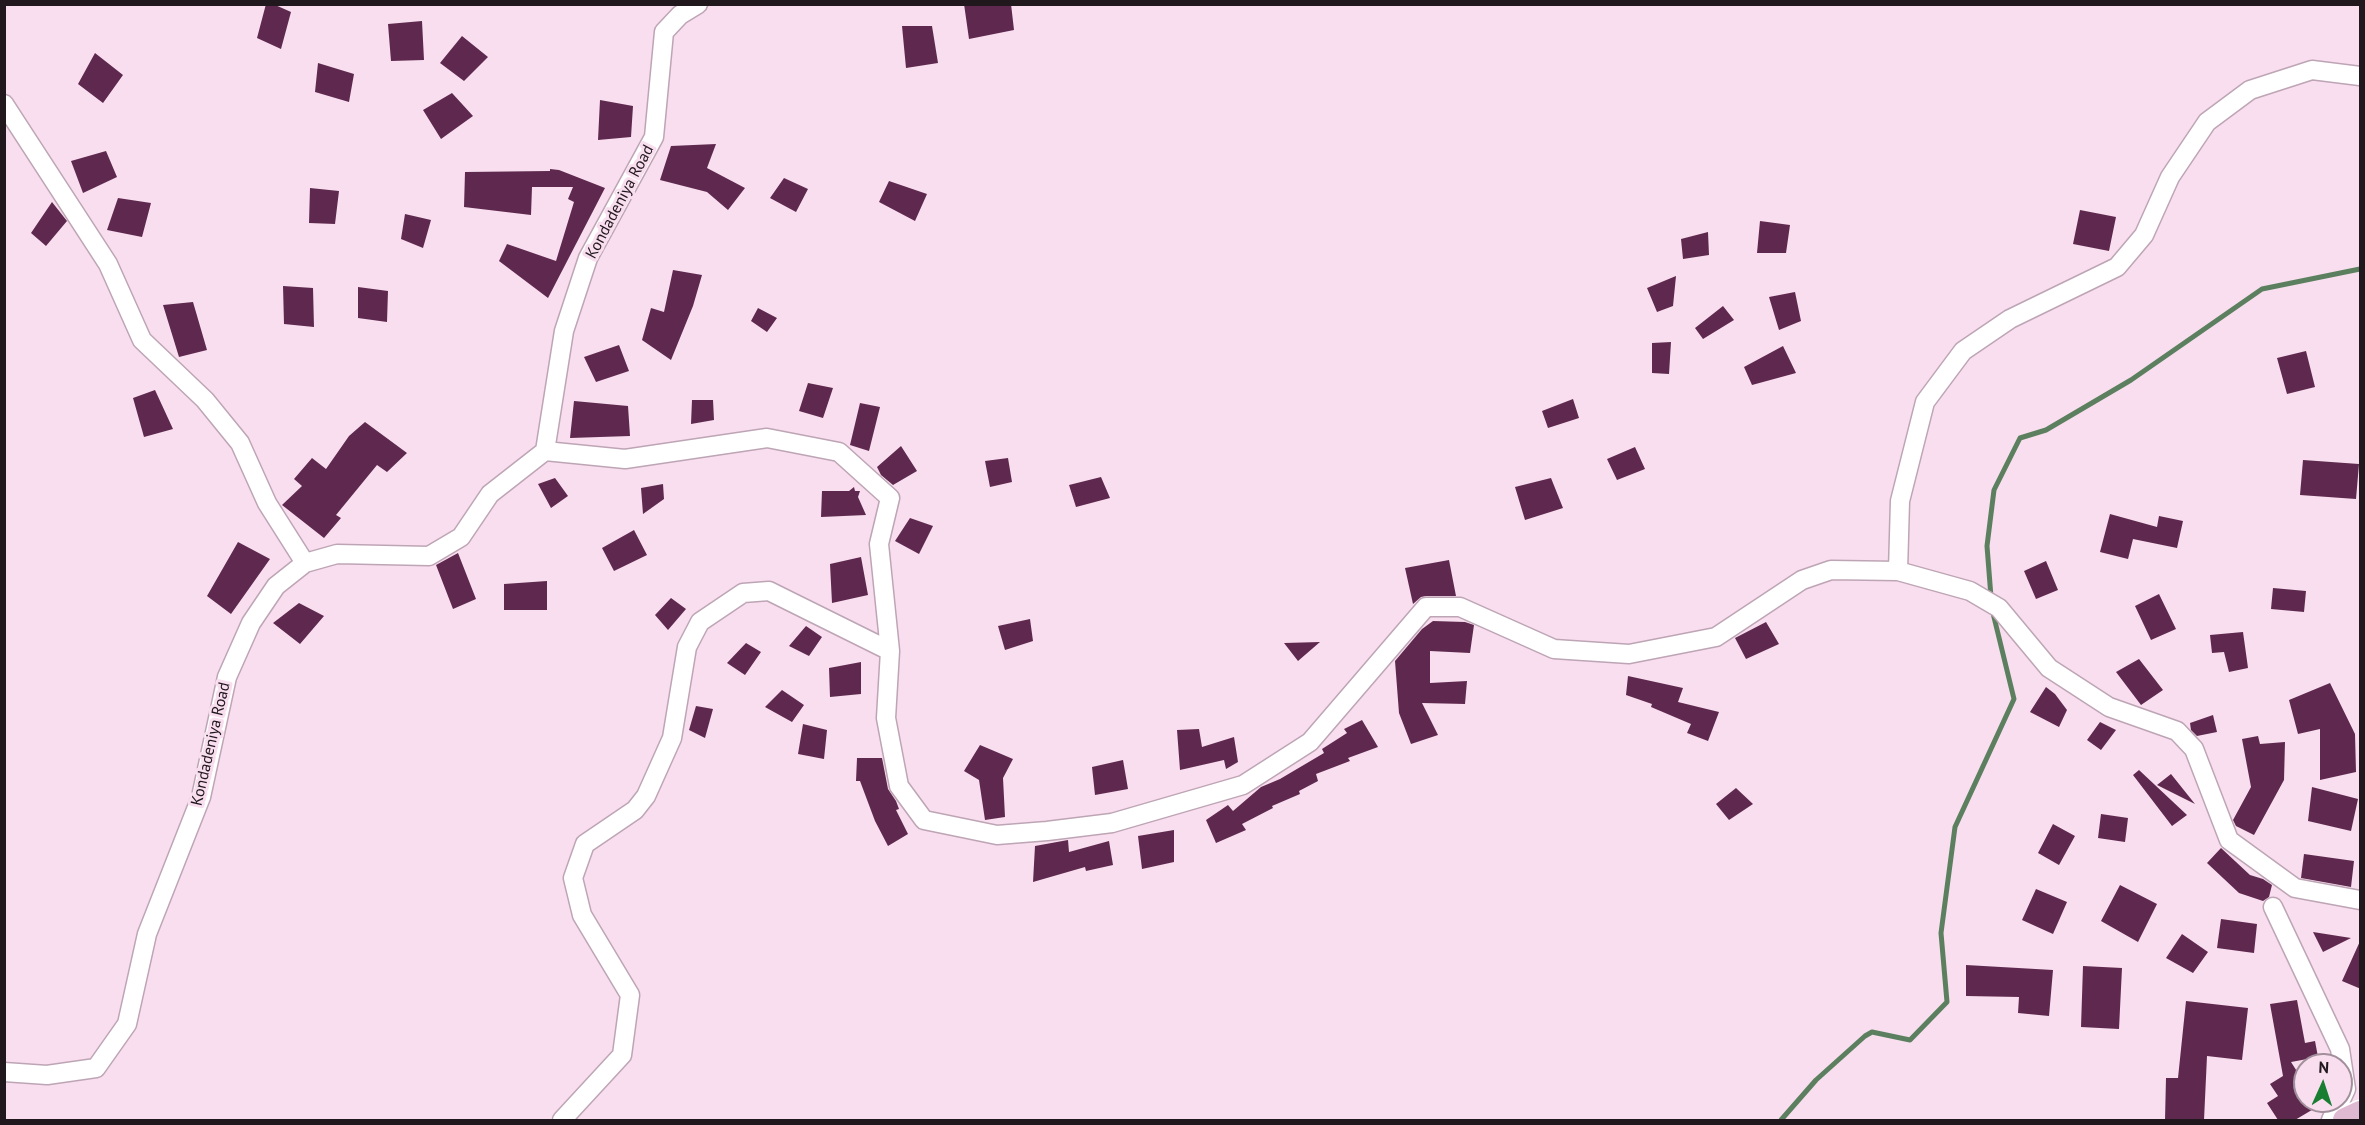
<!DOCTYPE html>
<style>
body{margin:0}
#map{position:relative;width:2365px;height:1125px;overflow:hidden;background:#f8deee;font-family:"PT Sans",sans-serif}
canvas{display:block}
.frame{position:absolute;inset:0;border:6px solid #21181e;pointer-events:none}
.north{position:absolute;left:2293px;top:1053px;width:60px;height:60px;box-sizing:border-box;background:#f8deee;border:2px solid #a28f9b;border-radius:50%;rotate:3deg;font-size:16px;font-weight:700;line-height:24px;text-align:center;color:#21181e}
.north::after{content:'';display:block;margin:auto;width:21px;height:27px;background:#197e32;clip-path:polygon(50% 0,100% 100%,50% 72%,0 100%)}
</style>
<div id="map">
<canvas width="2365" height="1125"></canvas>
<div class="frame"></div>
<div class="north">N</div>
</div>
<script>
const c = document.querySelector('canvas').getContext('2d');
c.lineJoin = 'round';
function stroke(path, color, width, dash) { c.strokeStyle = color; c.lineWidth = width; c.lineCap = dash ? 'butt' : 'round'; c.setLineDash(dash || []); c.stroke(path); }
function fillPath(path, color) { c.fillStyle = color; c.fill(path, 'evenodd'); }
function drawText(font, color, halo, rows, align = 'center') {
  c.font = font + ' "PT Sans",sans-serif'; c.lineWidth = 6; c.setLineDash([]); c.textBaseline = 'middle'; c.strokeStyle = halo; c.fillStyle = color; for (const [text, x, y, turn = 0] of rows) {
    c.save(); c.translate(x, y); c.rotate((+turn || 0) * Math.PI / 180); c.textAlign = isNaN(turn) ? turn : align; if (halo) c.strokeText(text, 0, 0); c.fillText(text, 0, 0); c.restore();
  }
}
const stream = new Path2D(`
 M1991 597 1987 546 1994 490 2020 438 2046 430 2131 380 2262 289 2360 269
 M1781 1120 1816 1080 1865 1036 1872 1032 1910 1040 1947 1002 1941 933 1955 827 2014 699 1992 609`);
const building = new Path2D(`
 M266 4H273L291 12 281 49 257 38Z
 M964 4H1011L1014 30 969 39Z
 M422 21 424 60 391 61 388 24Z
 M902 26H932L938 63 906 68Z
 M462 36 488 57 464 81 440 63Z
 M95 53 123 75 103 103 78 84Z
 M318 63 354 74 349 102 315 92Z
 M452 93 473 116 441 139 423 110Z
 M600 100 633 106 631 137 598 140Z
 M716 144 707 168 745 188 728 210 707 192 660 180 671 146Z
 M106 151 117 177 83 193 71 161Z
 M550 169 559 170 605 188 548 298 499 261 507 244 556 261 574 202 568 199 573 187H532L531 215 464 207 465 172 550 171Z
 M784 178 808 189 796 212 770 198Z
 M889 181 927 194 915 221 879 202Z
 M310 188 339 191 335 224 309 223Z
 M118 198 151 203 142 237 107 230Z
 M52 202 67 221 46 246 31 233Z
 M2080 210 2116 217 2109 251 2073 244Z
 M405 214 431 220 423 248 401 239Z
 M1760 221 1790 225 1786 253H1757Z
 M1708 232 1709 255 1683 259 1681 239Z
 M673 270 702 275 693 306 671 360 642 340 651 308 664 312Z
 M1676 276 1673 306 1657 312 1647 288Z
 M283 286 313 288 314 327 284 324Z
 M358 287 388 291 387 322 358 318Z
 M1795 292 1801 321 1779 330 1769 297Z
 M193 302 207 350 179 357 163 305Z
 M1723 306 1734 320 1703 339 1695 328Z
 M758 308 777 318 767 332 751 321Z
 M1671 342 1669 374 1652 373V343Z
 M619 345 629 371 596 382 584 357Z
 M1783 346 1796 373 1752 385 1744 367Z
 M2306 351 2315 387 2287 394 2277 358Z
 M808 383 833 388 823 418 799 411Z
 M155 390 173 429 144 437 133 398Z
 M1573 399 1579 418 1548 428 1542 411Z
 M692 400H713L714 420 691 424Z
 M574 401 628 406 630 436 570 438Z
 M860 403 880 407 869 451 850 445Z
 M365 422 407 453 387 472 377 465 336 515 341 518 324 538 282 505 302 486 294 479 312 458 326 469 349 436Z
 M901 446 917 471 893 485 881 475 877 467Z
 M1635 447 1645 469 1617 480 1607 459Z
 M1008 458 1012 482 990 487 985 461Z
 M2303 460 2359 464 2356 499 2300 495Z
 M1101 477 1110 498 1076 507 1069 485Z
 M555 478 568 496 551 508 538 484Z
 M1551 478 1563 508 1525 520 1515 487Z
 M663 484 664 499 643 514 641 488Z
 M854 487 855 491H860L858 497 866 515 821 517 822 491H849Z
 M2110 514 2157 527 2159 516 2183 521 2177 548 2133 539 2128 559 2100 552Z
 M910 518 933 526 919 554 895 541Z
 M634 530 647 555 614 571 602 548Z
 M238 542 270 559 231 614 207 596Z
 M458 553 476 599 453 609 436 565Z
 M861 557 868 595 832 603 830 564Z
 M1449 560 1456 596H1426L1421 597 1413 604 1405 568Z
 M2046 561 2058 590 2036 599 2024 571Z
 M547 581V610H504V584Z
 M2273 588 2306 591 2304 612 2271 609Z
 M2159 594 2176 629 2151 640 2135 606Z
 M671 598 686 609 668 630 655 615Z
 M299 603 324 616 300 644 273 623Z
 M1030 619 1033 641 1005 650 998 626Z
 M1433 621 1465 622 1474 625 1470 653 1430 651V683L1467 681 1465 704 1422 703 1438 735 1411 744 1399 713 1395 661 1422 629Z
 M1766 622 1779 644 1746 659 1735 638Z
 M806 626 822 637 809 656 789 646Z
 M2243 632 2248 668 2229 672 2224 652 2212 653 2210 635Z
 M1320 642 1298 661 1284 643Z
 M746 643 761 652 745 675 727 663Z
 M2139 659 2163 690 2141 705 2116 672Z
 M861 662V694L830 697 829 668Z
 M1628 676 1683 688 1678 702 1719 712 1708 741 1687 733 1691 724 1651 707 1652 704 1626 695Z
 M2330 683 2355 734 2356 772 2320 780V729L2298 734 2289 700Z
 M2046 687 2055 694 2067 710 2059 727 2030 712Z
 M782 690 804 705 792 722 765 707Z
 M696 706 713 709 705 738 689 730Z
 M2213 715 2217 732 2197 736 2191 730 2190 723Z
 M1362 720 1378 747 1348 758 1350 761 1316 774 1318 781 1299 791 1300 794 1272 806 1273 808 1242 824 1246 830 1216 843 1206 820 1228 805 1233 811 1261 787 1280 779 1324 753 1322 749 1347 733 1344 729Z
 M2100 722 2116 730 2101 750 2087 740Z
 M803 724 827 730 824 759 798 754Z
 M1199 729 1202 747 1234 737 1238 762 1226 769 1224 760 1180 770 1177 730Z
 M2258 736 2260 744 2285 742 2284 780 2254 835 2236 826 2233 820 2251 787 2242 739Z
 M980 745 1013 759 1003 778 1005 817 985 820 979 780 964 771Z
 M857 758H882L888 789 896 801 899 809 896 810 908 834 888 846 875 821 860 781H856Z
 M1123 760 1128 789 1095 795 1092 767Z
 M2139 770 2187 815 2172 826 2133 775Z
 M2171 774 2195 804 2157 785Z
 M2312 787 2358 799 2351 831 2308 821Z
 M1736 788 1753 804 1729 820 1716 804Z
 M2101 814 2128 818 2125 842 2098 838Z
 M2053 824 2075 836 2059 865 2038 853Z
 M1174 830V862L1142 869 1138 836Z
 M1068 840 1069 852 1109 841 1113 865 1086 871 1085 867 1033 882 1035 846Z
 M2221 848 2250 875 2263 879 2272 885 2269 897 2263 901 2239 893 2207 863Z
 M2304 854 2354 861 2351 887 2301 878Z
 M2120 885 2157 904 2138 942 2101 921Z
 M2036 889 2067 902 2053 934 2022 920Z
 M2221 919 2257 924 2254 953 2217 948Z
 M2313 932 2351 938 2323 952Z
 M2182 934 2208 952 2193 973 2166 958Z
 M2361 939V989L2342 981Z
 M1966 965 2053 970 2049 1016 2018 1013 2019 997 1966 996Z
 M2083 966 2122 968 2119 1029 2081 1027Z
 M2297 1000 2305 1043 2315 1041 2318 1057 2291 1062 2305 1084V1101H2327L2295 1120H2278L2267 1103 2278 1096 2270 1084 2283 1076 2270 1004Z
 M2186 1001 2248 1008 2242 1060 2207 1056 2204 1120H2165L2166 1078H2178Z`);
const minor = new Path2D(`
 M4 104 108 264 142 340 205 400 240 443 267 503 305 563
 M545 451 625 459 767 438 839 452 890 498 879 544 890 651 886 718 899 786 924 820 997 835 1047 831 1112 823 1243 785 1310 742 1426 607H1460L1554 649 1629 654 1716 637 1802 580 1831 570 1898 571 1970 591 1999 608 2049 668 2109 707 2177 731 2194 749 2229 840 2295 888 2360 900
 M1898 571 1900 501 1925 402 1963 351 2010 319 2117 267 2144 235 2170 177 2207 122 2250 90 2312 70 2360 76
 M2273 907 2340 1049 2346 1089 2341 1100
 M4 1072 47 1075 96 1068 127 1024 147 934 201 797 227 677 251 623 276 586 305 563 337 554 429 556 461 537 490 494 545 451 564 331 588 258 654 137 664 32 680 15 698 4
 M562 1120 622 1055 630 995 582 915 573 878 585 844 635 810 646 796 672 738 687 647 700 622 743 593 769 591 890 651
 M2331 1120 2340 1101`);
const major = new Path2D(`
 M2345 1120 2360 1113`);
const streetNames = [
 ["Kondadeniya Road",620,202,-62],
 ["Kondadeniya Road",211,744,-77]
];
stroke(stream, '#5c805f', 5);
fillPath(building, '#5f294f');
stroke(minor, '#bea5b5', 21);
stroke(major, '#fff', 27);
stroke(minor, '#fff', 18);
stroke(major, '#dfb9d2', 24);
drawText('16px', '#21181e', '#f8deee', streetNames);
</script>
